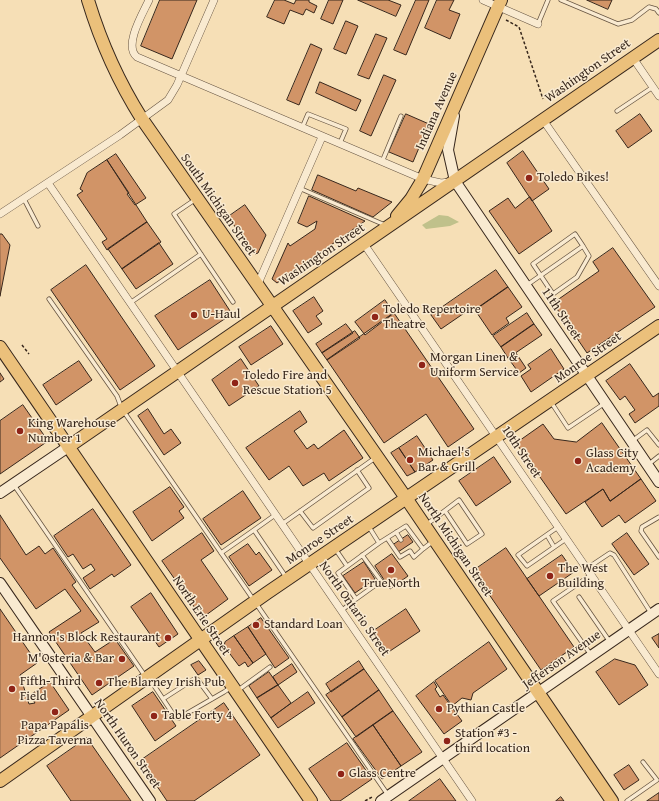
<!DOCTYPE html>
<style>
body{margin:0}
canvas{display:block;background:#f6dfb6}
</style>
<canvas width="659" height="801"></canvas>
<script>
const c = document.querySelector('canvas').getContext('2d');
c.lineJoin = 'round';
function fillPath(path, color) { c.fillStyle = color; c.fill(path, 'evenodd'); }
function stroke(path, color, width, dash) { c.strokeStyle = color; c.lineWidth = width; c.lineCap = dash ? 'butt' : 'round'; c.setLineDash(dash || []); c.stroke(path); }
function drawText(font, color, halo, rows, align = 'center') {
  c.font = font + ' "Gentium Book Plus",serif'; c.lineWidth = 3; c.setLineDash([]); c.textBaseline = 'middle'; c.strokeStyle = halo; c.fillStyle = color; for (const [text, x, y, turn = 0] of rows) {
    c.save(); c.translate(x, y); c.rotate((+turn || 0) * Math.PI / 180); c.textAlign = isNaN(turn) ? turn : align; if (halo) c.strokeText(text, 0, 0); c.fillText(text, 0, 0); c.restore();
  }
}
const green = new Path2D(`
 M439 215 448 216 459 222 450 226 426 229 422 225Z`);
const building = new Path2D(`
 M160 0H197L172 59 141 46Z
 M275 0H284L294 4 296 0H309V2L317 6 314 13 306 9 303 15 290 10 284 24 267 17Z
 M329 0H343L333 24 321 19Z
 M358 0H388L401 5 396 16Z
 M416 0H429L406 55 394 50Z
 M437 0H454L449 10 460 14 450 39 425 28Z
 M587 0H612L608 9Z
 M346 21 358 26 346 54 334 49Z
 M376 34 387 38 369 79 358 75Z
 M311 44 322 49 299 105 287 100Z
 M384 75 396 80 371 136 360 131Z
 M320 82 361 100 356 111 316 93Z
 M406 114 429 124 413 162 389 152Z
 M640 114 652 131 628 148 616 131Z
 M523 151 549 189 532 201 507 163Z
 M116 154 146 198 135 205 127 194 129 193 107 160Z
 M107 160 147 222 107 250 102 242 107 239 77 195 83 191 80 189 87 173Z
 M318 175 356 191 358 188 392 202 373 217 312 190Z
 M309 196 365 221 277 283 272 279 288 243 290 246 315 229 317 221 307 227 298 223Z
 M530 197 552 231 519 254 489 211 508 198 515 208Z
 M245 205 266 235 258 253 255 254 228 217Z
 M147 222 161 242 122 269 108 249Z
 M0 234H2L10 245 0 296Z
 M159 243 173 264 136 289 122 269Z
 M613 248 655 307 587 353 553 303 599 271 593 262Z
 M86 265 155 366 120 390 51 290Z
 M496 270 508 287 475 310 473 307 441 329 431 315Z
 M210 280 232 314 178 350 155 316Z
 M508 287 522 307 506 318 509 323 492 335 475 310Z
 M314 297 323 311 316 316 322 324 308 333 293 311Z
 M385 300 394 313 365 335 355 322Z
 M394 313 474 429 448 447 426 414 384 443 327 360Z
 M527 313 534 324 501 347 493 336Z
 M346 324 353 333 322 353 316 344Z
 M534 324 542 335 508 358 501 347Z
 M271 326 283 344 251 365 239 347Z
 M355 331 360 338 327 360 322 353Z
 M551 349 564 369 531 392 521 376 531 369 528 365Z
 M516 353 526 368 519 373 508 358Z
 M241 359 259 386 229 406 212 380Z
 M79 361 92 380 56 405 43 385Z
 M630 364 653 397 659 393V406L635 423 629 414 635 410 625 396 620 400 606 381Z
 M0 373 4 379 0 382Z
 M23 405 48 441 0 474V421Z
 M148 409 164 434 171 429 181 443 164 455 138 416Z
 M300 411 307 422 294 431 307 449 314 444 318 449 344 430 363 458 329 481 324 473 303 486 289 466 269 480 246 448Z
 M602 423 641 479 610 501 603 489 566 514 516 443 543 424 554 439 576 442Z
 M417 436 433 460 415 472 399 448Z
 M399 448 415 472 407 476 391 453Z
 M494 457 511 482 476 506 459 481Z
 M641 479 656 501 625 523 619 515 602 527 585 502 603 489 610 501Z
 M170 487 184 507 179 511 184 518 152 541 133 512Z
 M243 491 261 518 221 545 203 519Z
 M93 509 131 565 114 577 112 574 90 589 83 578 95 570 91 564 83 569 73 554 68 557 54 536Z
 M0 515 26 555 39 546 45 554 53 548 76 582 72 585 99 622 81 633 95 652 115 639 134 666 92 695 49 632 81 611 65 589 36 609 0 558Z
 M202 533 214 551 201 560 228 599 202 618 162 561Z
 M627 533 649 564 634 575 612 544Z
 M408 535 413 542 398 552 393 545Z
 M248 544 256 555 259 552 272 570 249 586 229 557Z
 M506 548 574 647 541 670 473 571Z
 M392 554 408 576 390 589 375 566Z
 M562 555 574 572 539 596 527 579Z
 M364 562 375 579 355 593 343 576Z
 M151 593 178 634 159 647 131 607Z
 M0 609 37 663 20 675 29 704 35 703 30 695 50 682 69 710 0 758Z
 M406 609 420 631 387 653 372 632Z
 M261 618 289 658 275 668 248 627Z
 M248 627 266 654 253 663 234 636Z
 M659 634V648L652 638Z
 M234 636 253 663 248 667 245 662 239 666 224 646 225 642Z
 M489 642 507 669 473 693 471 700 462 698 452 706 435 681Z
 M615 659 635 665 648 685 619 705 596 672Z
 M199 661 206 670 198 675 191 665Z
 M359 661 364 669 331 692 326 684Z
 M292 664 297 672 278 685 273 677Z
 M364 669 379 690 342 717 326 695Z
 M269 672 278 685 257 698 249 686Z
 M434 682 437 687 435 689 440 697 443 695 462 721 444 734 416 696Z
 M278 685 291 703 271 718 257 698Z
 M379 690 393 711 356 737 342 717Z
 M153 692 176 726 155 741 132 706Z
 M308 692 315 703 278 728 271 718Z
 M224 703 260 755 194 801H167L140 761Z
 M393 711 422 752 401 766 373 725Z
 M373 725 401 766 382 779 353 739Z
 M87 738 131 801H71L47 766Z
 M347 743 372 779 340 801H331L309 769Z
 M629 765 639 780 624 790 614 775Z
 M440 779 456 801H409Z
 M659 793V801H647Z
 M561 797 564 801H556Z`);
const path = new Path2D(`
 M506 20 519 27 543 99
 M22 345 29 354
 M365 801 372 797`);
const lane = new Path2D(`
 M561 0 618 24 632 20 649 7 656 9 659 13
 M538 24 548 0
 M617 111 653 87
 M302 128 308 114 346 129 340 143
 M382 162 401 116
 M299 188 385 225
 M24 199 38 226
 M196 199 174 214 233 302
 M527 285 583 246 575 234 533 264 553 294 577 277 589 256 583 246
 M49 299 117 396 122 409 388 795
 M130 303 201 254
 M551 402 568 428 605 403
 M632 441 647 430 659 445
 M649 464 659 456
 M14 485 145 676
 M300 511 313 528 369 488 357 470
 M275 515 254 530 286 577
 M659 517 642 527 641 531 659 557
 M282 524 375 458
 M426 525 459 500 482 534 467 544 445 511
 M558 527 518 555 527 566 566 539
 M396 532 401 540
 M547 535 554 547
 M387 538 400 557 410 551 414 557 423 549
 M379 543 406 526 423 549 432 542
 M336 550 347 566
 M221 553 254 530
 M586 569 610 553 614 555 651 613
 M579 597 610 642
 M356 599 381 581 362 555
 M341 611 356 599 338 573 379 543 369 527
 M591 655 553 601 591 575
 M149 678 163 699
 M237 691 270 667
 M212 699 198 680 194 679 163 699 175 717 179 718 224 692 230 688
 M627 801 657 780 643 762`);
const street = new Path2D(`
 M149 0C143 13 123 46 137 57L423 179 441 183 449 182
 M483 0 538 24
 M633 58 659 96
 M543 120 659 286
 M48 183 472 801
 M0 214 120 135 168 100 177 85 214 0
 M364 244 659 674
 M257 286 322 137`);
const secondary = new Path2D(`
 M454 116 448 150 455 181 659 482
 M0 493 68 447
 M0 583 150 801
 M381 801 659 609`);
const primary = new Path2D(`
 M88 0C101 43 118 81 142 119L406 498 612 801
 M397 216 411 199 423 179 501 0
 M0 347 311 801
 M68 447 659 40
 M0 781 267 593 659 326`);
const markers = [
 [529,178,4,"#8f2418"],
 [194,315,4,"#8f2418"],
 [375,317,4,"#8f2418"],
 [422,365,4,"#8f2418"],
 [235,383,4,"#8f2418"],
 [20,431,4,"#8f2418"],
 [410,460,4,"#8f2418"],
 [578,461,4,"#8f2418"],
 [391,570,4,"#8f2418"],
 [550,576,4,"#8f2418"],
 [256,625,4,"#8f2418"],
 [168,638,4,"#8f2418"],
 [122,659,4,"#8f2418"],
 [99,683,4,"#8f2418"],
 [12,689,4,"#8f2418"],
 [439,709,4,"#8f2418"],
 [55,712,4,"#8f2418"],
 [154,716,4,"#8f2418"],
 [447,741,4,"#8f2418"],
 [341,774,4,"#8f2418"]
];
const streetNames = [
 ["Washington Street",588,71,-35],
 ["Indiana Avenue",437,111,-66],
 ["South Michigan Street",218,205,55],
 ["Washington Street",322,255,-34],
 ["11th Street",561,314,56],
 ["Monroe Street",588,358,-35],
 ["10th Street",521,452,56],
 ["Monroe Street",320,540,-34],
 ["North Michigan Street",455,545,56],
 ["North Ontario Street",354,609,55],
 ["North Erie Street",201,616,56],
 ["Jefferson Avenue",562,660,-35],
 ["North Huron Street",127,744,55]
];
const poiNames = [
 ["Toledo Bikes!",537,178],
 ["Toledo Repertoire",383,310],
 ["Theatre",383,325],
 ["U-Haul",202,315],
 ["Morgan Linen &",430,358],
 ["Uniform Service",430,373],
 ["Toledo Fire and",243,376],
 ["Rescue Station 5",243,391],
 ["King Warehouse",28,424],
 ["Number 1",28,439],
 ["Michael's",418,453],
 ["Bar & Grill",418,468],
 ["Glass City",586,454],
 ["Academy",586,469],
 ["The West",558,569],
 ["Building",558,584],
 ["TrueNorth",391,584,"center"],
 ["Standard Loan",264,625],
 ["Hannon's Block Restaurant",160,638,"right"],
 ["M'Osteria & Bar",114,659,"right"],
 ["Fifth-Third",20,682],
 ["Field",20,697],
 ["The Blarney Irish Pub",107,683],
 ["Pythian Castle",447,709],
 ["Table Forty 4",162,716],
 ["Papa Papalis",55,726,"center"],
 ["Pizza Taverna",55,741,"center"],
 ["Station #3 -",455,734],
 ["third location",455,749],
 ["Glass Centre",349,774]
];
fillPath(green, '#c0c18b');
fillPath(building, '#d19467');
stroke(building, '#37271c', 1);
stroke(lane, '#675542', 5);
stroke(street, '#675542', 8);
stroke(secondary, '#37271c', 12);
stroke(primary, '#37271c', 14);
stroke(path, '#37271c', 1.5, [3, 2]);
stroke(lane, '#f9ead0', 3.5);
stroke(street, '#f9ead0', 7);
stroke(secondary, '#f9ead0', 10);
stroke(primary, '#ebc07b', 12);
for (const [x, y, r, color] of markers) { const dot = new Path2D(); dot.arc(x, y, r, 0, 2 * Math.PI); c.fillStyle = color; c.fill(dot); stroke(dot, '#f9ead0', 1.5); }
drawText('13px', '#37271c', '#f9ead0', streetNames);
drawText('13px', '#37271c', '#f9ead0', poiNames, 'left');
</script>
